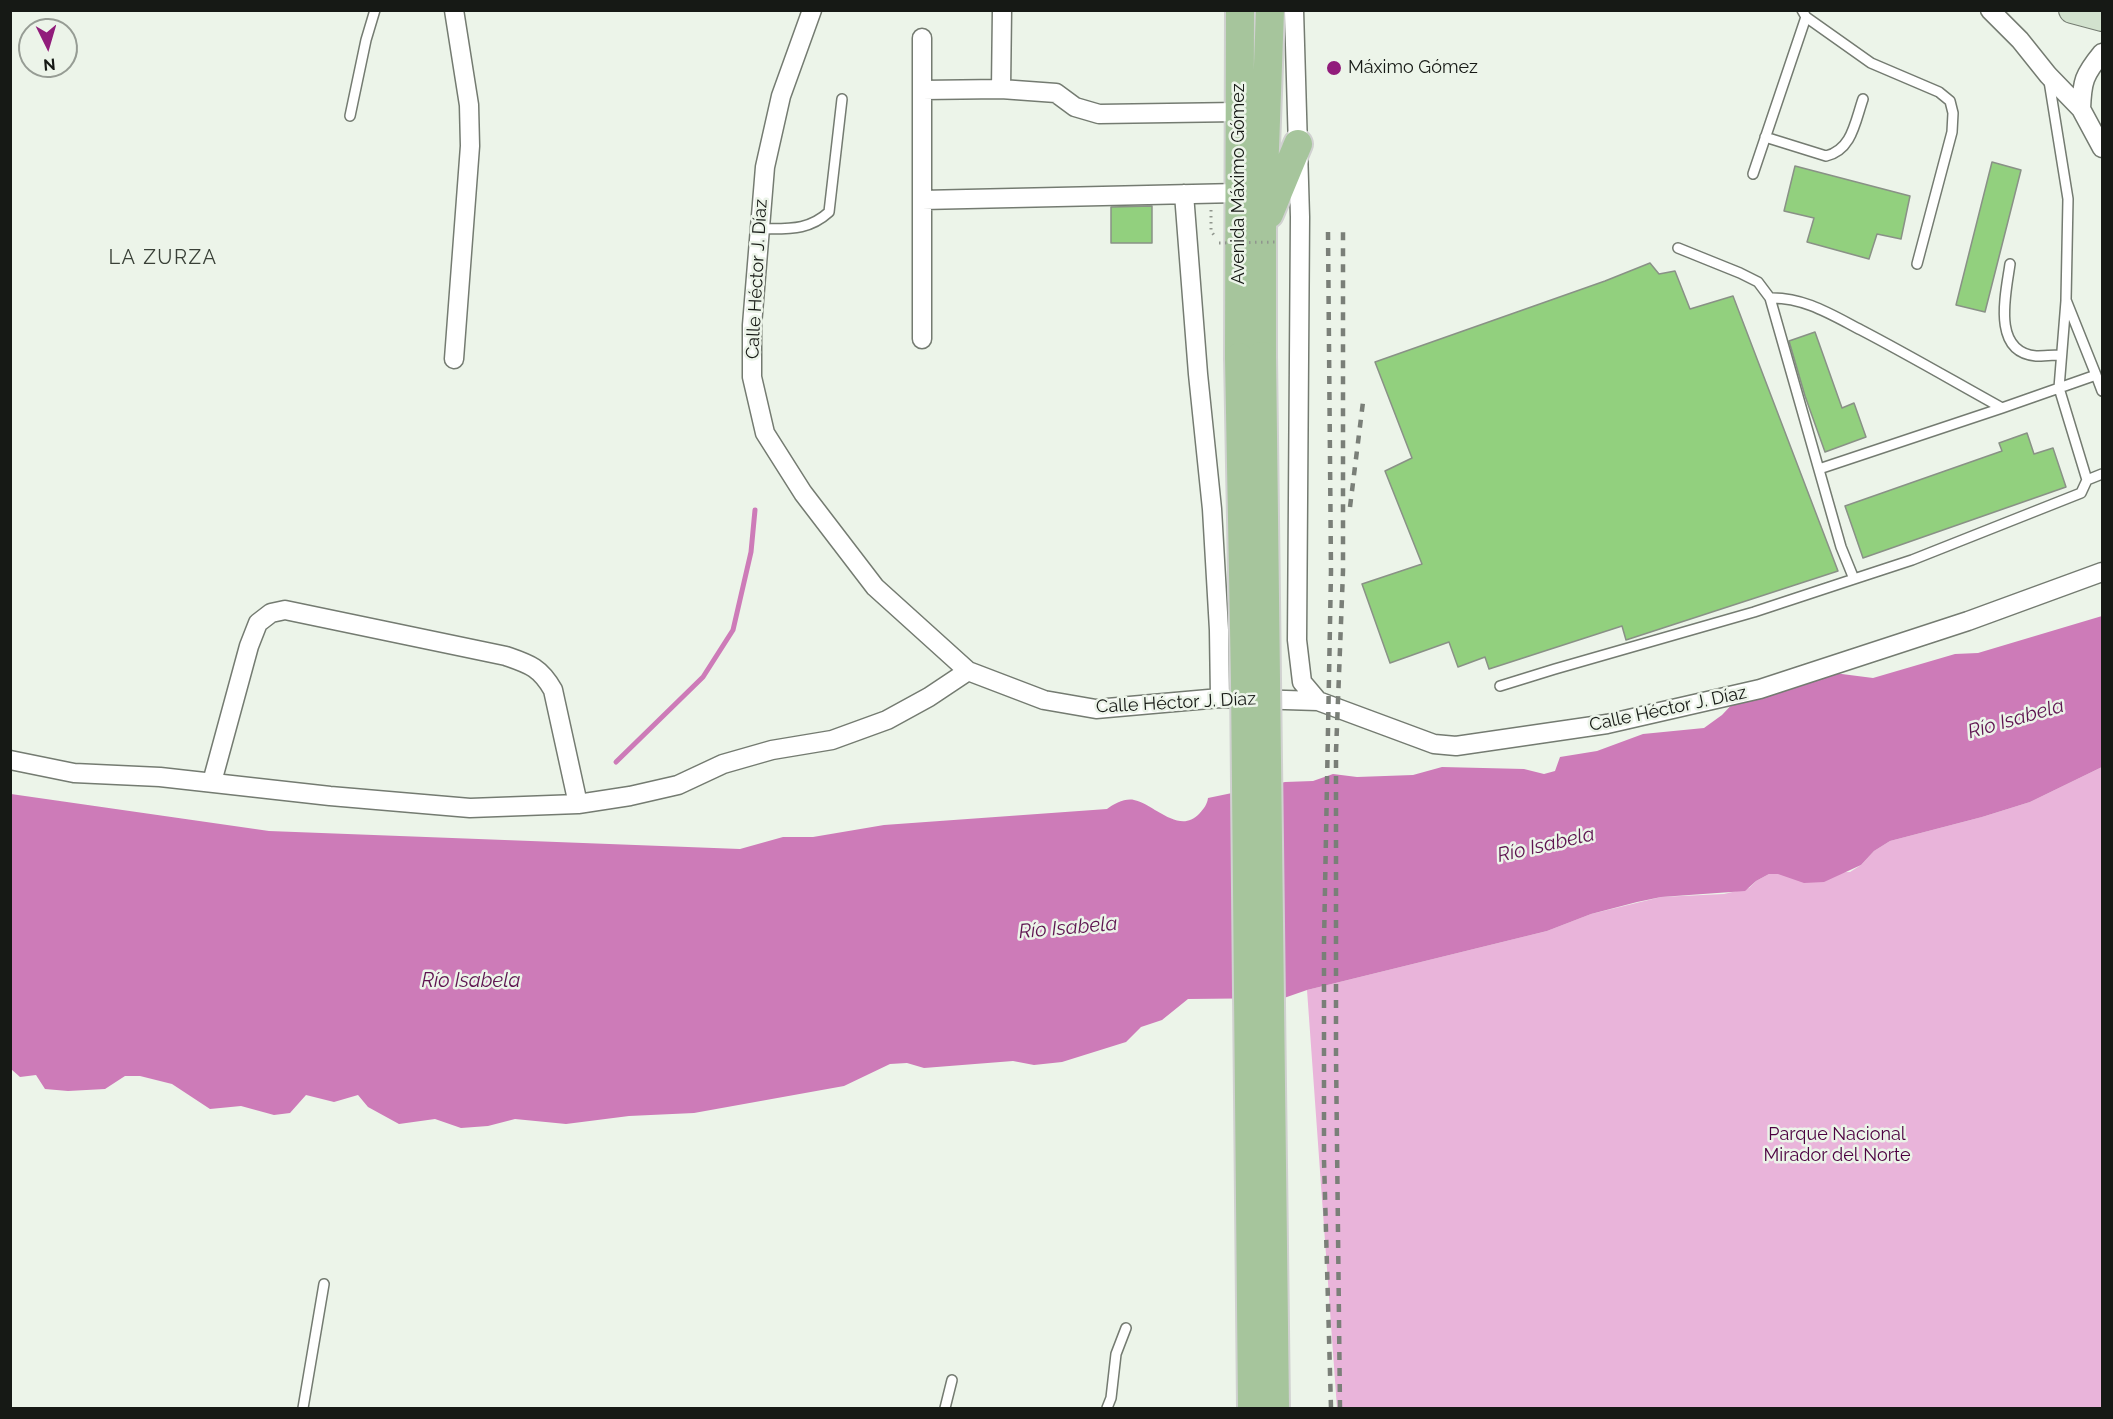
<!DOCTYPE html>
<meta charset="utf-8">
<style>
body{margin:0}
#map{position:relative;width:2113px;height:1419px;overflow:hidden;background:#ecf4e9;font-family:Raleway,sans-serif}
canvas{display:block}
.frame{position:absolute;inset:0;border:12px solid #161915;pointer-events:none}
.north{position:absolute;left:18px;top:18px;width:60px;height:60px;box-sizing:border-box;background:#ecf4e9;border:2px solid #969c94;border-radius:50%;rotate:175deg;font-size:16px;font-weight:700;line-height:24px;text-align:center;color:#161915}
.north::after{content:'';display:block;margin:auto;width:21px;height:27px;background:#911c7b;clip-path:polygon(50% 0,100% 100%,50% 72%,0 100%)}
</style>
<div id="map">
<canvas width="2113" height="1419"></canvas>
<div class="frame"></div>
<div class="north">N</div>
</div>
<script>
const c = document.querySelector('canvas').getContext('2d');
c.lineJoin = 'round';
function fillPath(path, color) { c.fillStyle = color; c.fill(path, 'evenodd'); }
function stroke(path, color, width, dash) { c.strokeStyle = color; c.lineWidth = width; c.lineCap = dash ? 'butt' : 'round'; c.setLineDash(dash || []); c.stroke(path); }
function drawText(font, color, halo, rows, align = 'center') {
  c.font = font + ' Raleway,sans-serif'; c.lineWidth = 5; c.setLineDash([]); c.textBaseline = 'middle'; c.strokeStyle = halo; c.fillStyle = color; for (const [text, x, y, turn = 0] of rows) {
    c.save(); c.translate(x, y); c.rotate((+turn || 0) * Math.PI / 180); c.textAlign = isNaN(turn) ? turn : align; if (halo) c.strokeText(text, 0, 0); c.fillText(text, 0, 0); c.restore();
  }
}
const green = new Path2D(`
 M2102 767V1408H1337L1307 990 1547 931 1591 914 1661 897 1724 894 1749 888 1756 881 1769 874 1850 872 1861 865 1874 851 1890 841 1982 817 2030 802Z`);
const water = new Path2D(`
 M2102 616V767L2030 802 1982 817 1890 841 1874 851 1861 865 1824 882 1804 883 1778 874H1769L1756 881 1745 891 1661 897 1637 902 1591 914 1547 931 1307 990 1284 998 1188 999 1162 1020 1141 1027 1126 1042 1062 1062 1034 1065 1013 1061 924 1068 907 1063 890 1064 844 1086 694 1113 629 1116 566 1124 515 1119 488 1126 461 1128 435 1119 399 1124 368 1107 358 1095 334 1102 306 1095 290 1113 274 1115 241 1106 210 1109 172 1084 140 1076H125L105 1089 68 1091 45 1089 36 1075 20 1077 11 1069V794L269 831 740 849 783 837H813L884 825 1107 809C1114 804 1125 798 1134 800 1154 804 1179 835 1199 814 1204 808 1207 805 1208 798L1285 782 1313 781 1333 774 1357 777 1413 775 1442 767 1524 769 1544 774 1555 771 1560 757 1597 751 1643 734 1704 728 1722 715 1738 698 1834 673 1873 678 1955 654 1978 653Z`);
const stream = new Path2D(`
 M616 762 703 677 733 630 751 552 755 510`);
const building = new Path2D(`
 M1992 162 2021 170 1985 312 1956 305Z
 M1795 166 1910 196 1901 239 1877 234 1869 259 1807 242 1814 218 1784 211Z
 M1152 206V243H1111V207Z
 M1650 263 1659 274 1675 271 1690 309 1733 296 1838 571 1626 640 1622 626 1489 669 1485 657 1458 667 1449 642 1390 663 1362 584 1422 564 1385 471 1412 458 1375 362 1605 281Z
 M1815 332 1842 408 1854 403 1866 437 1825 452 1805 396 1789 341Z
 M2027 433 2034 454 2053 448 2066 487 1863 558 1845 506 2002 451 1999 443Z`);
const path = new Path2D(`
 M1211 210V231L1216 238`);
const lane = new Path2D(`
 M1802 10 1806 17 1871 63 1939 92 1950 101 1953 113 1952 132 1917 264
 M350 116 366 40 375 10
 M1765 137 1826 156C1852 150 1855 122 1863 99
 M1753 174 1806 17
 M758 229C786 228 807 232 829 212L842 99
 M1678 248 1740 273 1758 282 1770 298 1841 547 1854 579 1912 560 2081 493 2087 480 2102 474
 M2010 264C2006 293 1991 352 2036 356 2044 356 2052 355 2060 355
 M1770 298C1804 297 1832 315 1861 330 1909 355 1955 382 2002 408
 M2066 301 2059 388 2087 480
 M2096 375 2102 391
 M1819 469 2002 408 2096 375 2066 300 2068 199 2049 81
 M1500 686 1555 669 1754 612 1854 579
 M303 1408 324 1284
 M945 1408 952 1380
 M1107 1408 1111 1398 1116 1354 1126 1328`);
const street = new Path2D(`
 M454 10 469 105 470 146 454 359
 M812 10 781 96 765 167 752 325V377L765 433 803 493 875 587 968 671 1044 700 1096 709 1220 698 1318 701 1434 744 1456 746 1607 724 1760 689 1968 621 2102 572
 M1294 10 1300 217 1297 640 1302 682 1318 701
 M1990 10 2020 40 2048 75 2081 109 2102 148
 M1001 89 1002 10
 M922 90 1001 89 1056 93 1075 107 1099 114 1238 112
 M2081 109C2082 81 2084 75 2102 53
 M1184 194 1198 374 1212 509 1219 630 1220 698
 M922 200 1238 193
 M922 339V38
 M10 760 74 773 160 777 330 796 470 808 578 804 630 796 678 785 723 764 772 750 832 740 887 720 929 697 968 671
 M212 782 249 646 258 623 271 613 285 610 506 656C529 664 540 667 553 690L578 804`);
const secondary = new Path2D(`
 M2072 10 2102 18`);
const primary = new Path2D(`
 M1269 214 1298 144
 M1262 356V230L1270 10
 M1239 357 1240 10`);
const rail = new Path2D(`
 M1328 232 1331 571 1324 942V1160L1331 1408
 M1350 507 1363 402
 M1340 1408 1336 1055V752L1343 571V232`);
const pathBridge = new Path2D(`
 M1219 243 1276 242`);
const primaryBridge = new Path2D(`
 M1262 356 1275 1408
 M1239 357 1245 681 1252 1408`);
const markers = [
 [1334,68,8,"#911c7b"]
];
const poiNames = [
 ["Máximo Gómez",1348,68]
];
const streetNames = [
 ["Avenida Máximo Gómez",1239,184,-90],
 ["Calle Héctor J. Díaz",757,279,-87],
 ["Calle Héctor J. Díaz",1176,703,-3],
 ["Calle Héctor J. Díaz",1668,709,-12]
];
const parkNames = [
 ["Parque Nacional",1837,1135],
 ["Mirador del Norte",1837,1156]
];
const neighbourhoodNames = [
 ["LA ZURZA",163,258]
];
const waterNames = [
 ["Río Isabela",2016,719,-16],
 ["Río Isabela",1546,845,-13],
 ["Río Isabela",1068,928,-5],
 ["Río Isabela",471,981]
];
fillPath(green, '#e9b4da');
fillPath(water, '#cd7bb8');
stroke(stream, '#cd7bb8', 5);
fillPath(building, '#92d07e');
stroke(building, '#899186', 1.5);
stroke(lane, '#747b71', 12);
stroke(street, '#747b71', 21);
stroke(secondary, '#747b71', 28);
stroke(primary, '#d0d1d0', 32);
stroke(path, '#90968e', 3, [1.5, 4.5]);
stroke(lane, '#fff', 9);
stroke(street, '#fff', 18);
stroke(secondary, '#d2e2ce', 26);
stroke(primary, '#a6c59c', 28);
stroke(rail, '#7a7f78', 4.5, [8, 8]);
stroke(primaryBridge, '#d0d1d0', 32, []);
stroke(pathBridge, '#90968e', 3, [1.5, 4.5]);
stroke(primaryBridge, '#a6c59c', 28);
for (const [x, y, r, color] of markers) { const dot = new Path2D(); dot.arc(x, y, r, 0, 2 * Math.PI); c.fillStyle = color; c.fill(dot); stroke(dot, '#ecf4e9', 2); }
drawText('18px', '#161915', '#ecf4e9', poiNames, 'left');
drawText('18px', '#161915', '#ecf4e9', streetNames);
drawText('18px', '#4c0040', '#ecf4e9', parkNames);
c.letterSpacing = '1.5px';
drawText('20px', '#394037', '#ecf4e9', neighbourhoodNames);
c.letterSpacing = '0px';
drawText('italic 20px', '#5e1450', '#ecf4e9', waterNames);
</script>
